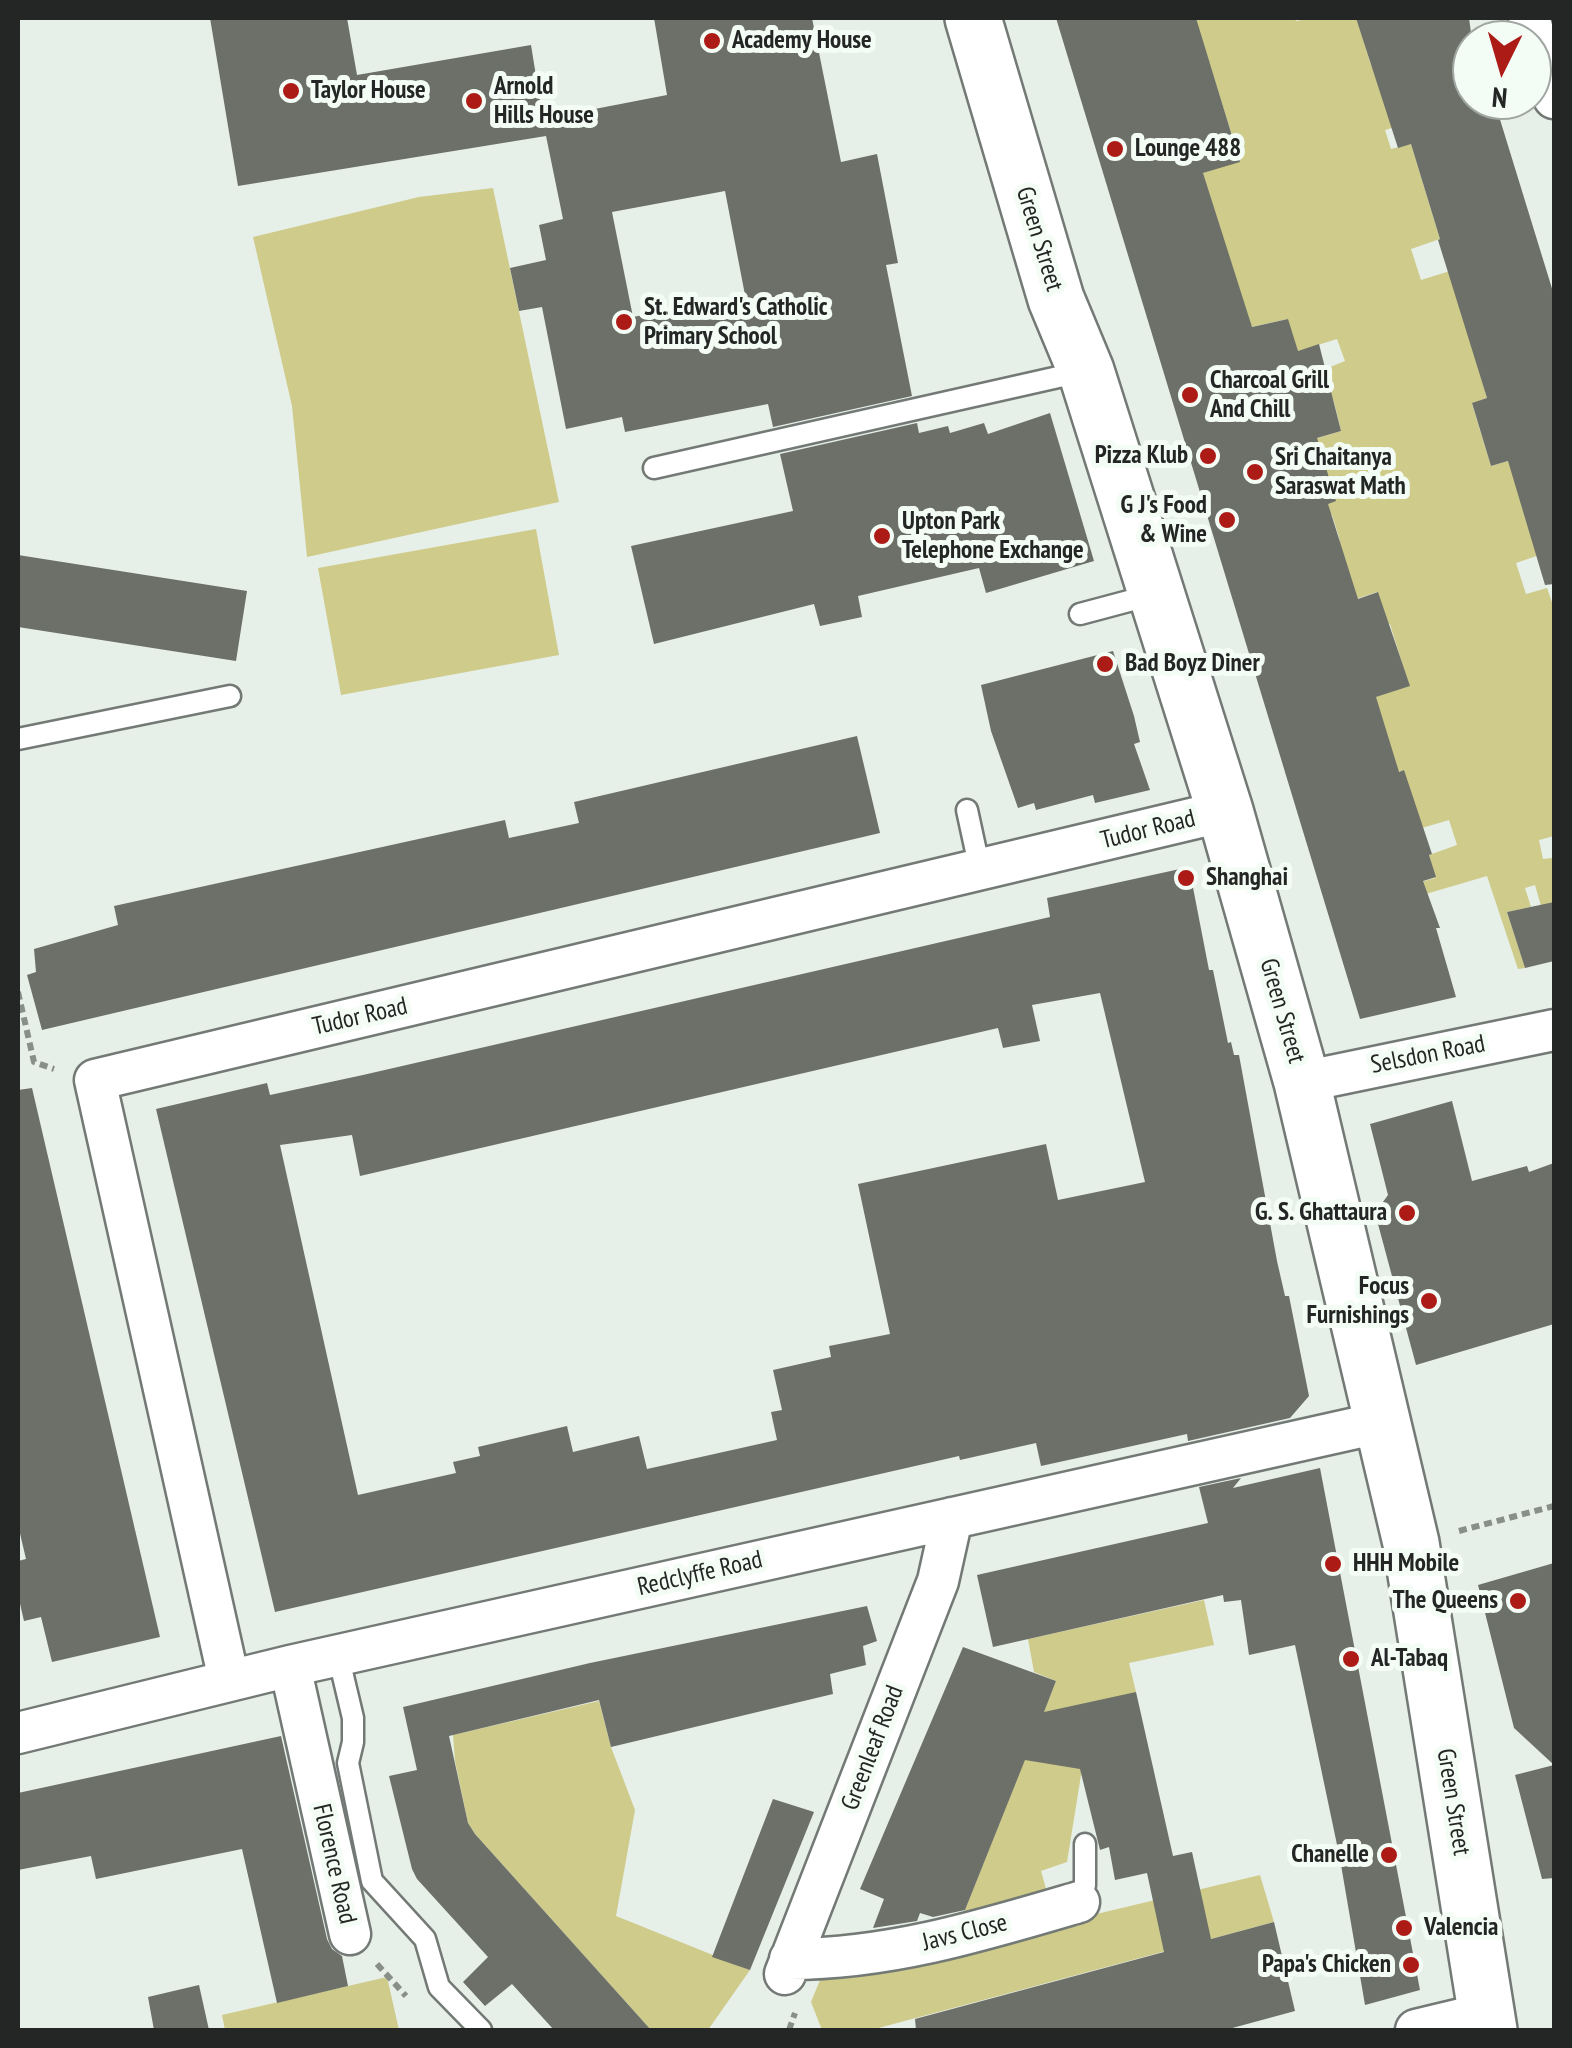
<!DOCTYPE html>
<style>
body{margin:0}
#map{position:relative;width:1572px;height:2048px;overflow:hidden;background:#e7efe9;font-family:"PT Sans Narrow",sans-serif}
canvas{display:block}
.frame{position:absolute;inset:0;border:20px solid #232624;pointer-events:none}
.north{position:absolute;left:1452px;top:20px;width:100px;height:100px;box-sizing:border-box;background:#f4fcf6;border:2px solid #a0a6a2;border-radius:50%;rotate:185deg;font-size:28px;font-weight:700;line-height:40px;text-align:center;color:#232624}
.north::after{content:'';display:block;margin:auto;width:35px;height:45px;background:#ac1b16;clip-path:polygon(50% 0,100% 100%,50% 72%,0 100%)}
</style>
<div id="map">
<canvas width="1572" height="2048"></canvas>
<div class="frame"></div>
<div class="north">N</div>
</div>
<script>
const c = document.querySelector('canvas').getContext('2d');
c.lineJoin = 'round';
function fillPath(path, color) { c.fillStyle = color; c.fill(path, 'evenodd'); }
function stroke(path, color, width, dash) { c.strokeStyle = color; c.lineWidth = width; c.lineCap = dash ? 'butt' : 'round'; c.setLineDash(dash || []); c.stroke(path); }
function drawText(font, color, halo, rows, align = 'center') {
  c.font = font + ' "PT Sans Narrow",sans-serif'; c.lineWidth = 10; c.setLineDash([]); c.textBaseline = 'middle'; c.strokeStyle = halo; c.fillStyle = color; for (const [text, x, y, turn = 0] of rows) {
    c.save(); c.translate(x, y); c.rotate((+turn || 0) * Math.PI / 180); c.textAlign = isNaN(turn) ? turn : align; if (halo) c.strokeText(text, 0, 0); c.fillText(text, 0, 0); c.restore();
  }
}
const green = new Path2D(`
 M1176 18H1295L1296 21 1312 18H1433L1436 30 1366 49 1371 65 1405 124 1385 130 1391 149 1411 144 1440 239 1411 249 1421 280 1450 271 1487 398 1472 404 1491 466 1509 461 1527 490 1554 482V493L1521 503 1533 543 1554 537V550L1516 563 1526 594 1547 588 1554 608V836L1539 840 1543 859 1552 858 1554 904 1541 906 1535 885 1525 888 1531 907 1507 912 1525 968 1518 969 1487 876 1385 906 1382 893 1435 878 1429 855 1457 845 1449 820 1368 844 1404 770 1353 787 1329 712 1409 686 1390 624 1343 639 1385 615 1377 592 1347 602 1339 537 1332 515 1251 458 1341 431 1334 402 1318 372 1345 361 1337 339 1263 362 1288 319 1251 327 1168 184 1240 161 1203 43 1158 23Z
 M493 188 559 502 307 557 292 406 253 237 419 197Z
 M536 529 559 655 341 695 318 568Z
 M1204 1600 1214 1645 1129 1663 1136 1692 1082 1769 1067 1862 1041 1871 1048 1896 958 1927 1056 1681 1034 1672 1028 1639Z
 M599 1701 611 1747 635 1810 616 1916 750 1970 708 2030H651L475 1834 468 1823 455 1761 453 1735Z
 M1260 1875 1274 1922 871 2030H822L811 2002 820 1980Z
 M387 1977 399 2030H225L222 2015Z`);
const building = new Path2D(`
 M210 18H347L357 75 531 45 543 119 667 95 654 18H812L841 162 877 154 898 263 886 265 912 396 773 427 768 404 625 432 622 417 566 429 542 307 519 311 510 268 546 260 539 225 563 219 544 126 546 136 238 186ZM725 191 745 295 633 317 612 212Z
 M1056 18H1196L1240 162 1203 173 1252 327 1288 319 1298 351 1319 344 1341 431 1317 438 1336 501 1328 504 1358 599 1378 592 1410 686 1376 697 1399 772 1404 770 1432 854 1429 855 1436 877 1423 881 1440 928H1436L1456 997 1360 1019Z
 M1356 18H1469L1472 40V100H1494L1554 295V584L1545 585 1508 461 1491 466 1472 403 1487 398 1438 240 1440 239 1411 144 1398 148Z
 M1050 413 1094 561 986 593 979 568 858 596 862 617 820 626 814 604 654 644 631 546 793 511 780 454 917 423 919 433 948 426 950 433 984 423 988 434Z
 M18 555 247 591 236 661 18 627Z
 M1113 651 1134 716 1140 742 1134 744 1150 790 1095 803 1093 795 1036 810 1034 803 1018 808 991 731 981 685Z
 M857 736 880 833 42 1030 27 975 36 972 34 949 118 925 114 906 505 820 509 838 579 823 574 802Z
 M1189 867 1209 970H1213L1228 1043 1231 1042 1234 1055H1239L1277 1261 1285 1296H1289L1309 1396 1290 1418 1188 1441 1187 1434 1041 1466 1036 1443 960 1460 959 1456 275 1612 156 1109 267 1083 270 1095 363 1075 1050 917 1047 898ZM1100 993 1145 1182 1058 1200 1046 1144 858 1184 890 1334 829 1346 831 1357 773 1370 782 1410 771 1412 777 1440 647 1469 639 1436 573 1452 567 1426 478 1447 480 1456 453 1462 456 1473 358 1495 280 1145 352 1135 360 1176 998 1028 1003 1048 1040 1041 1032 1005Z
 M1554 902V961L1525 968 1507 912Z
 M32 1088 160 1637 52 1662 41 1617 24 1621 18 1595V1561L26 1559 18 1525V1090Z
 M1452 1101 1472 1181 1527 1166 1529 1172 1554 1163V1324L1416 1365 1375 1213 1388 1195 1370 1124Z
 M1320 1468 1420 1990 1365 2005 1340 1859 1295 1645 1249 1655 1241 1600 1224 1602 1223 1595 993 1647 977 1575 1208 1523 1199 1487 1241 1478 1233 1488Z
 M1554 1563V1878L1542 1879 1515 1775 1554 1765 1514 1728 1478 1585Z
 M867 1606 877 1641 863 1646 866 1665 830 1674 833 1694 611 1747 599 1700 449 1736 468 1823 475 1834 651 2030H554L512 1984 485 2006 463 1982 488 1957 417 1879 412 1869 389 1776 417 1770 403 1707 590 1663Z
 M963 1647 1056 1681 1044 1712 1136 1692 1173 1856 1192 1852 1211 1939 1274 1922 1295 2011 1225 2030H916L915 2019 1164 1952 1147 1873 1115 1880 1109 1847 1100 1850 1080 1769 1025 1760 965 1910 933 1917 920 1913 917 1921 873 1928 884 1899 860 1889Z
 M281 1736 327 1939 332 1949 342 1956 348 1986 277 2003 242 1849 96 1879 91 1856 18 1870V1793Z
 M773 1799 814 1812 750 1970 712 1957Z
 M199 1985 209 2030H154L148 1997Z`);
const path = new Path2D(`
 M18 992 34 1062 54 1069
 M1459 1531 1554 1506
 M377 1964 406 1996
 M789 2030 795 2013`);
const service = new Path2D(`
 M654 468 1085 371
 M1080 614 1155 594
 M18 739 230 696
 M967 810 980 870
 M338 1655 353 1718V1742L348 1763 372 1881 425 1939 439 1987 481 2030
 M1079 1902 1085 1885V1844`);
const minor = new Path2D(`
 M1529 18 1554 98
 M1302 1082 1554 1030
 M290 1666 350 1934
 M229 1680 95 1080 1225 811
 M18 1733 290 1666 1383 1422
 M790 1959C890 1959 984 1930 1079 1902
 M785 1974 938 1581 952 1518
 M1416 2030 1487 2013`);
const secondary = new Path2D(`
 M973 18 1056 299 1086 371 1225 811 1302 1082 1411 1543 1489 2030`);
const markers = [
 [712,41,10,"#ac1b16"],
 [291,91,10,"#ac1b16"],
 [474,101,10,"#ac1b16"],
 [1115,149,10,"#ac1b16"],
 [624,322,10,"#ac1b16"],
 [1190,395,10,"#ac1b16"],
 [1208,456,10,"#ac1b16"],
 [1255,472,10,"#ac1b16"],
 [1227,520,10,"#ac1b16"],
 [882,536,10,"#ac1b16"],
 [1105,664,10,"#ac1b16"],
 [1186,878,10,"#ac1b16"],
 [1407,1213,10,"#ac1b16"],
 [1429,1301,10,"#ac1b16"],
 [1333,1564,10,"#ac1b16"],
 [1518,1601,10,"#ac1b16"],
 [1351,1659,10,"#ac1b16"],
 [1389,1855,10,"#ac1b16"],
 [1404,1928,10,"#ac1b16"],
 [1411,1965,10,"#ac1b16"]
];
const poiNames = [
 ["Academy House",732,41],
 ["Arnold",494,87],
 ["Hills House",494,116],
 ["Taylor House",311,91],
 ["Lounge 488",1135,149],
 ["St. Edward's Catholic",644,308],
 ["Primary School",644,337],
 ["Charcoal Grill",1210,381],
 ["And Chill",1210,410],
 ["Pizza Klub",1188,456,"right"],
 ["Sri Chaitanya",1275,458],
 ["Saraswat Math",1275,487],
 ["G J's Food",1207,506,"right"],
 ["& Wine",1207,535,"right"],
 ["Upton Park",902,522],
 ["Telephone Exchange",902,551],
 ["Bad Boyz Diner",1125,664],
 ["Shanghai",1206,878],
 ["G. S. Ghattaura",1387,1213,"right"],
 ["Focus",1409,1287,"right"],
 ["Furnishings",1409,1316,"right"],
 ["HHH Mobile",1353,1564],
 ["The Queens",1498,1601,"right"],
 ["Al-Tabaq",1371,1659],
 ["Chanelle",1369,1855,"right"],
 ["Valencia",1424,1928],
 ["Papa's Chicken",1391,1965,"right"]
];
const streetNames = [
 ["Green Street",1039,239,73],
 ["Tudor Road",1148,830,-14],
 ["Green Street",1282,1011,74],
 ["Tudor Road",360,1017,-13],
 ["Selsdon Road",1428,1055,-11],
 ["Redclyffe Road",700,1574,-13],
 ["Greenleaf Road",873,1748,-69],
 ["Green Street",1453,1802,81],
 ["Florence Road",334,1864,77],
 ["Javs Close",965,1933,-14]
];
fillPath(green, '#cfcb8a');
fillPath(building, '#6c7069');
stroke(service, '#737a76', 25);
stroke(minor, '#737a76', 45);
stroke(secondary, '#737a76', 60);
stroke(path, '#888e8a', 6, [8, 5]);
stroke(service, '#fff', 20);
stroke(minor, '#fff', 40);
stroke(secondary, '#fff', 55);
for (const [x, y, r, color] of markers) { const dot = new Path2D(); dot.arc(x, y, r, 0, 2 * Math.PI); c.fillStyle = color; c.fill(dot); stroke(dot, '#f4fcf6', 4); }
drawText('bold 25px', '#232624', '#f4fcf6', poiNames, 'left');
drawText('25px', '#232624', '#f4fcf6', streetNames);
</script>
